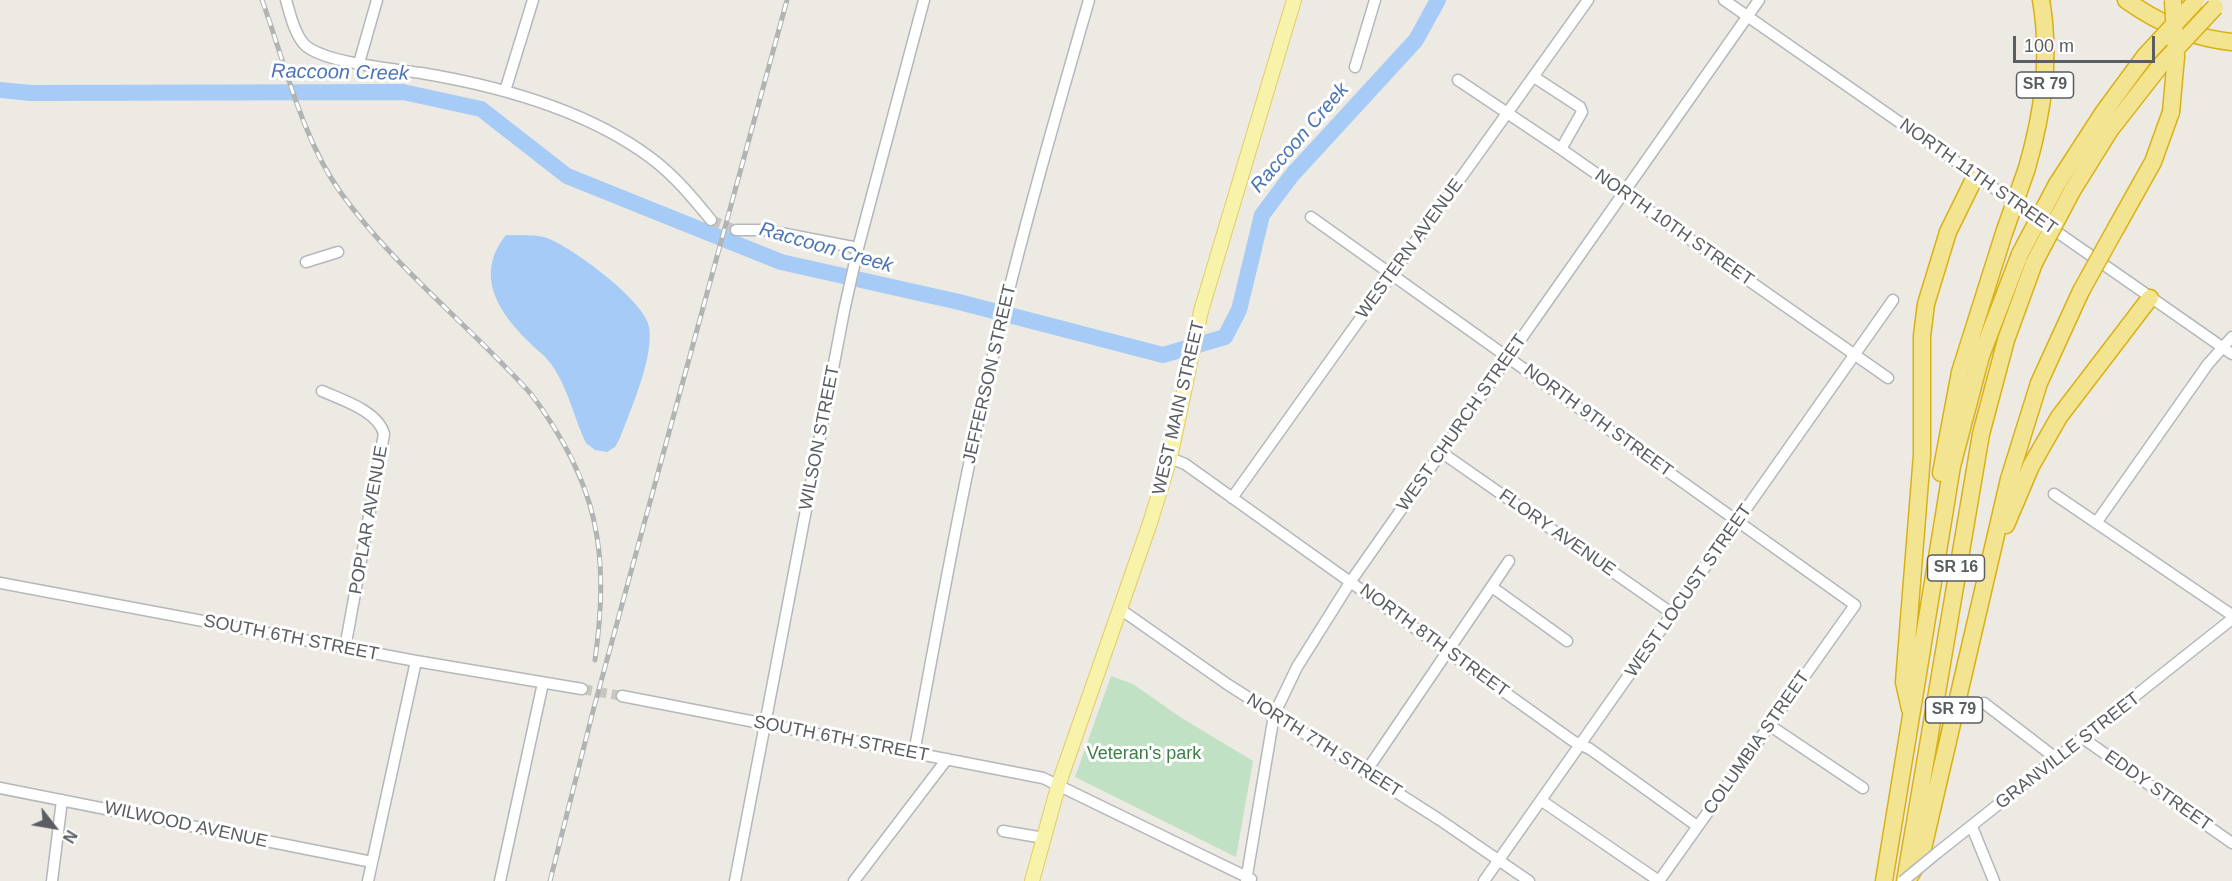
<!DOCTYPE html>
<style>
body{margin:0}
#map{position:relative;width:2232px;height:881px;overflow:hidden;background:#eceae2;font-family:Arial,sans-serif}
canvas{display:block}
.north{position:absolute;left:24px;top:797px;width:60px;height:60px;-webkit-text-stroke:4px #fff;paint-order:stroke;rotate:121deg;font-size:16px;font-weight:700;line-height:24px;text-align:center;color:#5a5d61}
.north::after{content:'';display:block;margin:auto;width:21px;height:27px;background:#5a5d61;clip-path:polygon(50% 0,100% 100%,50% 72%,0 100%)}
.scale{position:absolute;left:2013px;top:36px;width:142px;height:27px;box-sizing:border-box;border:3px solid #5a5d61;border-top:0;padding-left:8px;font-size:18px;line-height:21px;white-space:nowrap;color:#5a5d61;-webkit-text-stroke:4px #fff;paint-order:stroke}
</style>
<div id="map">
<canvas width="2232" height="881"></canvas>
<div class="north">N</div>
<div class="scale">100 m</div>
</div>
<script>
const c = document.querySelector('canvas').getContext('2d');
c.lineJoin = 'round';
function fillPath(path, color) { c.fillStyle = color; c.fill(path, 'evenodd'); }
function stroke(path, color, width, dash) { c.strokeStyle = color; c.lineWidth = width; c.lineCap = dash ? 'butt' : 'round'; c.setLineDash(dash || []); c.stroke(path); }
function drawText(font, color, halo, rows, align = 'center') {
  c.font = font + ' Arial,sans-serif'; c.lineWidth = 6; c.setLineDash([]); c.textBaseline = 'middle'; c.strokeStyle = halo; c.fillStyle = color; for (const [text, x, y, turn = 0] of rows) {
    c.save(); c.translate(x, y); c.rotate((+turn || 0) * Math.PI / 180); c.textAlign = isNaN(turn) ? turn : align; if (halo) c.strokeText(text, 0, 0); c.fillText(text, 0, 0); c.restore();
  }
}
const green = new Path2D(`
 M1111 676 1133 684 1180 717 1253 761 1236 857 1075 777Z`);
const water = new Path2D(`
 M506 235C519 236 536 234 547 238 573 248 639 297 648 323 657 351 630 411 620 438L615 447 607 452 595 450 586 443C573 416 567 382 547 359 542 353 535 349 530 343 498 312 474 275 506 235Z`);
const river = new Path2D(`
 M0 90 31 93 403 92 481 109 567 176 781 262 959 302 1163 355 1225 337 1239 310 1262 215 1292 175 1416 40 1438 0`);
const minorTunnel = new Path2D(`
 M711 220 736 230
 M582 689 622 696`);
const minor = new Path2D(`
 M286 0C290 14 295 36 306 46 327 63 393 69 421 73 499 86 587 110 651 158 675 176 693 198 711 220
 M1724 0 2232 354
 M359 63 377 0
 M1355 67 1375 0
 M1534 77 1580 107 1582 112 1561 149
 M1458 80 1561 149 1888 378
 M505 91 533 0
 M1311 217 1855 605 1659 881
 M736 230H765L858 248
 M306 262 338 252
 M322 391C342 400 378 411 384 434L345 648
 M1441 452 1673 614
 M1170 458 1185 464 1573 741 1590 749 1697 826
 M2054 494 2232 615
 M1232 498 1588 0
 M2096 523 2208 364 2232 337
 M0 583 416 661 582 689
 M1492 587 1567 641
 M1120 609 1227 684 1440 820 1529 881
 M622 696 1043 778 1251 879
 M1984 703 2057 759
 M1769 725 1863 788
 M2084 739 2232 843
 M914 753C939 620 962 487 993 356 1021 236 1055 118 1089 0
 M1365 773 1509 561
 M0 788 372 862
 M1542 801 1659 881
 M1972 827 1994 881
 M1003 831 1044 838
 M1937 853 2232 619
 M52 881 62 800
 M368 881 416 661
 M500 881 543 683
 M735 881 844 311 858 248 924 0
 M854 881 947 759
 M1246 881 1274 715 1297 667 1351 581 1759 0
 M1484 881 1893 300`);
const major = new Path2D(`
 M1032 881 1059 783 1150 523 1170 458 1201 311 1294 0`);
const highway = new Path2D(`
 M2126 0C2158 23 2193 38 2232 42
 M2027 168C2043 112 2051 58 2041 0
 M2057 184 2103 113 2145 56
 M2072 191 2110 130 2160 66
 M2116 228 2153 162 2171 112
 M1941 473 1960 372 2004 233
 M2006 525 2031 466 2059 417 2150 298
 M1910 709 1904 682 1922 455V336L1926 304 1948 232 1976 175
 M1910 876 1921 857 2009 479 2039 383 2081 291
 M1884 881 1952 466 1981 356 2020 254
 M1905 881 1981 434 2006 340 2034 263`);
const rail = new Path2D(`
 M262 0C285 63 302 139 341 193 395 268 470 326 531 394 598 483 610 552 595 660
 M550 881 593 711 787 0`);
const minorBridge = new Path2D(`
 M1903 881 1937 853`);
const highwayBridge = new Path2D(`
 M2145 56 2196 1
 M2160 66 2215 7
 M2171 112 2176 57 2173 0
 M2004 233 2027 168
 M2020 254 2057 184
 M2034 263 2072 191
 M2081 291 2116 228`);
const shields = [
 [2045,85,57],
 [1956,568,57],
 [1954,710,57]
];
const shieldNames = [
 ["SR 79",2045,85],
 ["SR 16",1956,568],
 ["SR 79",1954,710]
];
const streetNames = [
 ["NORTH 11TH STREET",1978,177,35],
 ["NORTH 10TH STREET",1674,228,35],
 ["WESTERN AVENUE",1410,249,-54],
 ["JEFFERSON STREET",990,374,-77],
 ["WEST MAIN STREET",1179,408,-77],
 ["NORTH 9TH STREET",1598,421,36],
 ["WEST CHURCH STREET",1462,423,-55],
 ["WILSON STREET",820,438,-79],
 ["POPLAR AVENUE",369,520,-80],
 ["FLORY AVENUE",1557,533,35],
 ["WEST LOCUST STREET",1689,591,-55],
 ["SOUTH 6TH STREET",291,638,11],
 ["NORTH 8TH STREET",1434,641,36],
 ["SOUTH 6TH STREET",841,739,11],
 ["COLUMBIA STREET",1757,743,-55],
 ["NORTH 7TH STREET",1324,746,32],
 ["GRANVILLE STREET",2068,751,-38],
 ["EDDY STREET",2158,791,35],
 ["WILWOOD AVENUE",186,825,12]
];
const parkNames = [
 ["Veteran's park",1144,754]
];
const waterNames = [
 ["Raccoon Creek",340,73,1],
 ["Raccoon Creek",1300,138,-49],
 ["Raccoon Creek",826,248,16]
];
fillPath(green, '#c0e1c4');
fillPath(water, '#a6cbf7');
stroke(river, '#a6cbf7', 16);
stroke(minorTunnel, '#c8c7c2', 10, [10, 5]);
stroke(minor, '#b4b7bb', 13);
stroke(major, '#e4cd62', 16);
stroke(highway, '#dab114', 19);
stroke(minor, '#fff', 10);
stroke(major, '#f7f3ab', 14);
stroke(highway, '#f3e491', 16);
stroke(rail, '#b2b3b3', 5);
stroke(rail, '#fff', 3, [9]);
stroke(minorBridge, '#b4b7bb', 13, []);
stroke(highwayBridge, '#dab114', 19, []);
stroke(minorBridge, '#fff', 10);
stroke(highwayBridge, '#f3e491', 16);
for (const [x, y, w] of shields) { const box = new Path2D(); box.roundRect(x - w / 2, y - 13, w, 26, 4.5); c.fillStyle = '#fff'; c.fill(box); stroke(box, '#5a5d61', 1.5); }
drawText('bold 16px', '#5a5d61', null, shieldNames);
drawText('18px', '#5a5d61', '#fff', streetNames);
drawText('18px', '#3b7f46', '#fff', parkNames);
drawText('italic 20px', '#4c75b7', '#fff', waterNames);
</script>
